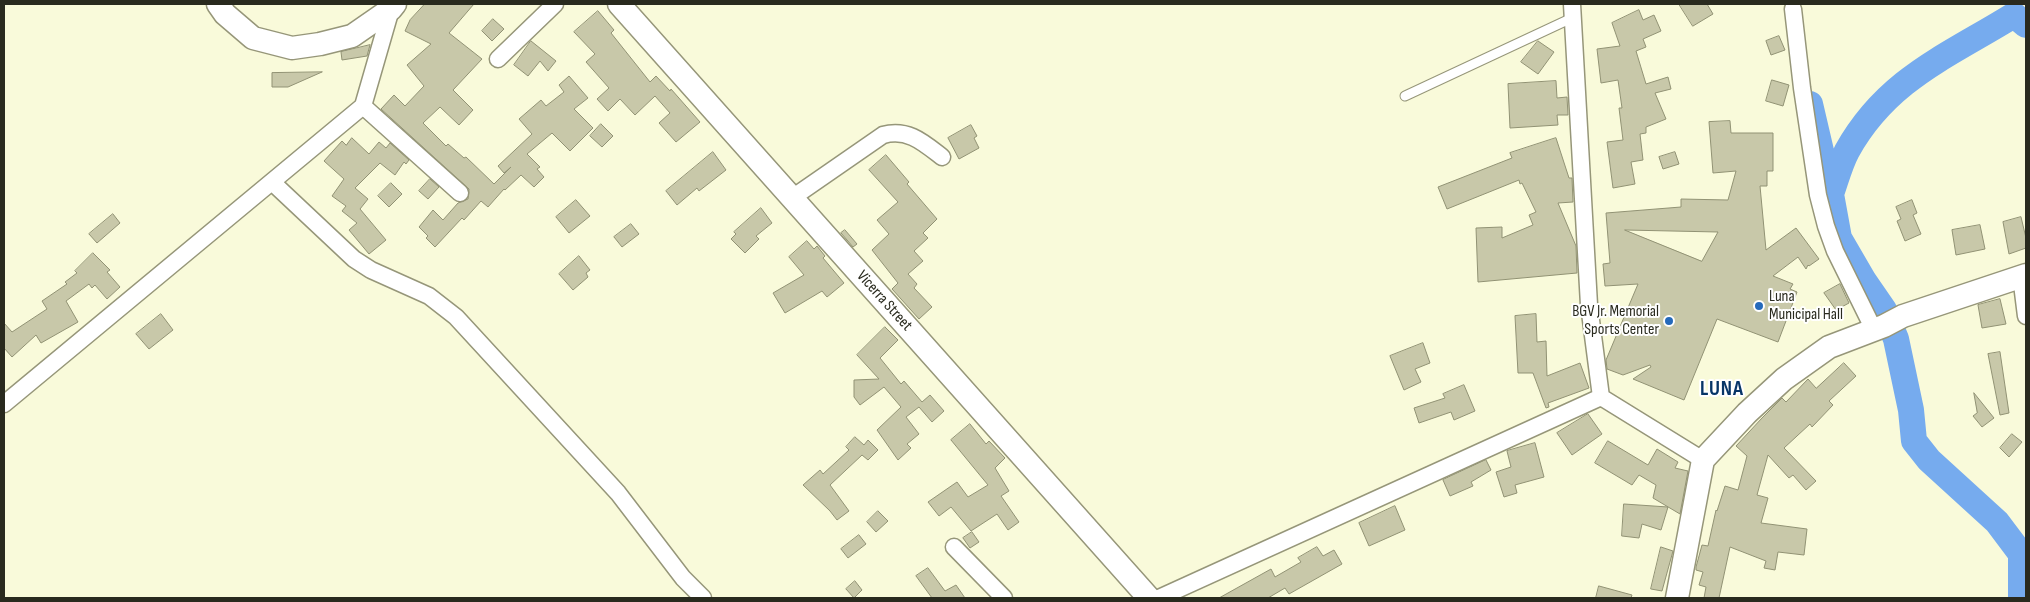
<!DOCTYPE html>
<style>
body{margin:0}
#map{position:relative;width:2030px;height:602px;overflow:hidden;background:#f9fada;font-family:"Sofia Sans Condensed",sans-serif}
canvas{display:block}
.frame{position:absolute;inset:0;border:5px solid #292a1e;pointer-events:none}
</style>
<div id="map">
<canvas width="2030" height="602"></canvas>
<div class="frame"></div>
</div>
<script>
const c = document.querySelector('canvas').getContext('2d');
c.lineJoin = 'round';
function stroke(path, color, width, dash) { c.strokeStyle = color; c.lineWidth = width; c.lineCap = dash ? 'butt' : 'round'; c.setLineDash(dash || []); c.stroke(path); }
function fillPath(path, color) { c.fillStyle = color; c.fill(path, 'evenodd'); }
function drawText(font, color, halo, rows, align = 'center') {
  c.font = font + ' "Sofia Sans Condensed",sans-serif'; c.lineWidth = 4; c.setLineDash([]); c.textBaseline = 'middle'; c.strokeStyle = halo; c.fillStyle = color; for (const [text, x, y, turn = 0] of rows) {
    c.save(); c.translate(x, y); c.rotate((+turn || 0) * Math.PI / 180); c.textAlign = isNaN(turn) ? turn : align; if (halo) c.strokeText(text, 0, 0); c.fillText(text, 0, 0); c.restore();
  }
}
const river = new Path2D(`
 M1810 104 1831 194 1839 238 1864 281 1884 310 1896 339 1911 410 1914 441 1929 460 1997 522 2021 554V598
 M1831 194C1836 180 1840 164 1847 151 1887 79 1948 56 2014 15L2026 25`);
const building = new Path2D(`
 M425 4H474L449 33 482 59 453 90 473 110 459 125 440 107 423 123 446 146 448 144 464 158 466 157 494 184 511 167 504 173 498 166 532 134 519 119 541 100 546 106 564 92 559 85 569 76 588 98 574 109 593 128 570 151 552 133 527 154 540 167 537 169 544 177 534 187 521 175 505 190 504 189 488 207 481 201 464 220 462 218 435 247 426 238 428 236 419 227 433 210 443 220 458 203 468 199 469 189 381 109 394 95 405 106 424 86 407 65 431 44 405 31 410 20Z
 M1679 4H1707L1713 14 1693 26Z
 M1639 10 1643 20 1654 15 1661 31 1643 39 1646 47 1636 51 1646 84 1668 77 1671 89 1655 93 1666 119 1646 127V133L1640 134 1643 160 1631 162 1635 184 1613 188 1607 142 1623 140 1619 108H1622L1618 80 1601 83 1597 49 1620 46 1612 23Z
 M598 11 614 30 611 33 650 82 656 76 670 91 671 89 700 122 676 142 659 123 670 113 655 96 635 115 620 99 608 111 597 99 609 88 586 62 595 54 574 32Z
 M493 19 504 29 492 41 482 31Z
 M1779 36 1785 50 1771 55 1766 41Z
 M531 41 556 61 548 71 540 61 528 76 514 65Z
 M1538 41 1554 52 1538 74 1521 62Z
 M370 45 367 56 342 60 341 52Z
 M322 72 288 87H272V73Z
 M1772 80 1789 85 1783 106 1766 101Z
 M1556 81 1557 98 1567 97 1568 115H1557L1558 125 1510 128 1508 84Z
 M1730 121 1731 133H1773V171H1767V186H1760L1766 250 1796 228 1819 259 1809 266 1808 265 1806 269 1798 257 1773 276 1793 284 1790 289 1797 292 1778 342 1717 319 1684 400 1633 379 1651 367 1650 365 1623 375 1607 369 1606 360 1638 284 1605 286 1603 264 1610 263 1606 213 1681 207V199L1728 200 1736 171 1713 173 1709 122ZM1625 230 1718 232 1702 261Z
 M601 124 613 136 602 147 590 136Z
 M971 125 977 136 974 138 979 148 959 159 948 138Z
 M352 138 369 154 379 142 386 148 390 143 409 160 406 164 404 162 395 175 380 163 355 188 368 199 360 209 386 240 369 254 349 230 357 223 342 211 346 206 332 196 344 179 324 161 342 141 346 145Z
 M1556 138 1569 178H1572L1573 202 1558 203 1576 246 1577 273 1478 282 1476 228 1502 227V238L1533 225 1529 215 1536 212 1522 183 1520 184 1519 180 1447 209 1438 187 1512 158 1510 153Z
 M713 152 726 170 699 191 697 188 677 205 666 191Z
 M1675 152 1679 164 1663 169 1659 157Z
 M886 155 909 182 907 184 937 219 923 233 928 238 914 251 923 261 908 274 917 284 914 288 932 307 919 319 892 289 898 283 872 250 889 234 877 220 898 202 869 170Z
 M430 179 439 187 428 199 419 191Z
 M391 183 402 194 389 207 378 196Z
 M576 200 590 216 569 233 556 217Z
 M1912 200 1917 213 1913 215 1921 234 1905 241 1897 221 1901 219 1896 207Z
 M761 208 772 223 756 236 759 239 745 253 731 239 736 234 734 232Z
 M113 214 120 223 97 243 89 234Z
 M2021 217 2026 238V248L2009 254 2003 222Z
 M631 224 639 234 622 247 614 237Z
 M1980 225 1985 249 1956 255 1952 230Z
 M845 230 857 244 853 247 841 233Z
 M807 241 814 249 817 246 825 256 823 258 844 283 827 297 822 291 785 313 773 293 804 275 789 257Z
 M93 253 110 270 107 272 120 287 107 299 95 285 92 288 89 284 66 301 78 322 41 343 36 335 12 357 4 348V323L12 332 47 309 42 301 67 284 65 282 77 273 75 271Z
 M579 256 590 270 586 273 588 277 573 290 559 274Z
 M1840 284 1849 303 1836 310 1824 293Z
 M2000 299 2006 324 1982 328 1978 305Z
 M161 314 173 330 149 349 136 334Z
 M1536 314 1537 342 1546 341 1547 376 1580 363 1589 388 1548 403 1549 407 1546 408 1533 373H1518L1515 316Z
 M885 327 898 340 880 358 901 384 904 381 922 402 930 395 944 411 932 422 919 407 906 417 919 434 907 444 911 448 898 460 877 430 901 407 884 387 860 405 854 397V380L879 379 857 355Z
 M1423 343 1430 363 1415 369 1421 382 1404 390 1390 356Z
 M2000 352 2009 413 2000 415 1988 354Z
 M1844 363 1856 376 1829 401 1833 405 1812 427 1810 424 1784 448 1816 481 1806 490 1793 475 1789 478 1768 455 1757 495 1768 498 1761 523 1807 529 1804 555 1778 552 1775 570 1764 568 1766 561 1730 547 1719 598H1704L1706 587 1699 585 1703 572 1696 570V567L1702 545 1708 546 1716 510 1717 511 1725 486 1738 490 1747 456 1736 446 1762 418 1782 398 1786 402 1808 379 1816 388Z
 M1464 385 1475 411 1454 420 1451 412 1419 423 1414 408 1445 398 1443 394Z
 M1974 393 1994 418 1982 427 1973 416 1977 413Z
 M1588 414 1602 434 1572 455 1557 433Z
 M970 424 986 444 989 441 1005 458 995 468 1009 491 1001 496 1019 522 1008 530 997 514 971 531 951 507 939 516 928 502 957 482 968 497 988 485 951 440Z
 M2012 434 2022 442 2009 457 2000 448Z
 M855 437 864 445 868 440 878 450 868 460 862 455 830 485 849 511 837 520 830 511 803 485 820 470 823 474 849 450 846 447Z
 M1608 441 1648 465 1657 449 1678 462 1675 468 1688 471 1680 514 1653 498 1656 485 1639 475 1632 485 1595 463Z
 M1535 443 1544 477 1515 485 1517 493 1504 497 1496 472 1511 467 1507 451Z
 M1486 460 1491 470 1471 482 1473 486 1450 496 1443 480Z
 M1624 504 1668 507 1661 530 1642 524 1639 538 1622 536Z
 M1395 506 1405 530 1369 546 1359 523Z
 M878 511 888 521 876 532 867 522Z
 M972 532 979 542 970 548 963 538Z
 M859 535 866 544 848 558 841 549Z
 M1317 547 1323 556 1334 550 1342 564 1289 594 1285 588 1268 598H1219L1271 569 1275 577 1301 562 1298 558Z
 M1661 547 1673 551 1662 591 1651 589Z
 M928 568 945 591 956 585 965 598H932L916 576Z
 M855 581 862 590 854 598 846 589Z
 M1599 586 1632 595 1631 598H1596Z`);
const lane = new Path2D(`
 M1405 96 1572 18`);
const street = new Path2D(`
 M1572 4 1589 305 1601 397 1703 460
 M1793 9 1802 88 1818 195 1826 226 1835 251 1874 330
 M498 59 555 4
 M363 106 460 193
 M272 182 354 259 371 270 429 296 456 317 618 493 683 578 703 598
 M792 198 883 135C908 128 924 143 942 157
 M2021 276 2026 316
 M4 404 363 106 391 9
 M954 547 1004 598
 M1159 598 1601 397`);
const secondary = new Path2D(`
 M218 4 225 14 253 38 292 48 320 44 352 36 391 9 395 4
 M619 4 1149 598
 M1677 598 1703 460 1747 413 1784 379 1829 347 1884 326 1903 316 2026 275`);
const markers = [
 [1759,306,5,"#256abb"],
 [1669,321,5,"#256abb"]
];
const poiNames = [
 ["Luna",1769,297],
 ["Municipal Hall",1769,315],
 ["BGV Jr. Memorial",1659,312,"right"],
 ["Sports Center",1659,330,"right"]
];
const streetNames = [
 ["Vicerra Street",884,301,48]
];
const districtNames = [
 ["LUNA",1722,390]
];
stroke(river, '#76abee', 26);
fillPath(building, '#c8c8a9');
stroke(building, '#919274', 1);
stroke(lane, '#969679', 11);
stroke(street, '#969679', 19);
stroke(secondary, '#969679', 25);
stroke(lane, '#fff', 9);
stroke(street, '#fff', 16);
stroke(secondary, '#fff', 22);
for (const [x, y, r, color] of markers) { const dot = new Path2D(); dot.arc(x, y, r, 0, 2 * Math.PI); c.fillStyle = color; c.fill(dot); stroke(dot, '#fff', 2); }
drawText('16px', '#292a1e', '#fff', poiNames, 'left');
drawText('16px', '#292a1e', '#fff', streetNames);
c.letterSpacing = '1px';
drawText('bold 21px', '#073567', '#fff', districtNames);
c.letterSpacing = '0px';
</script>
